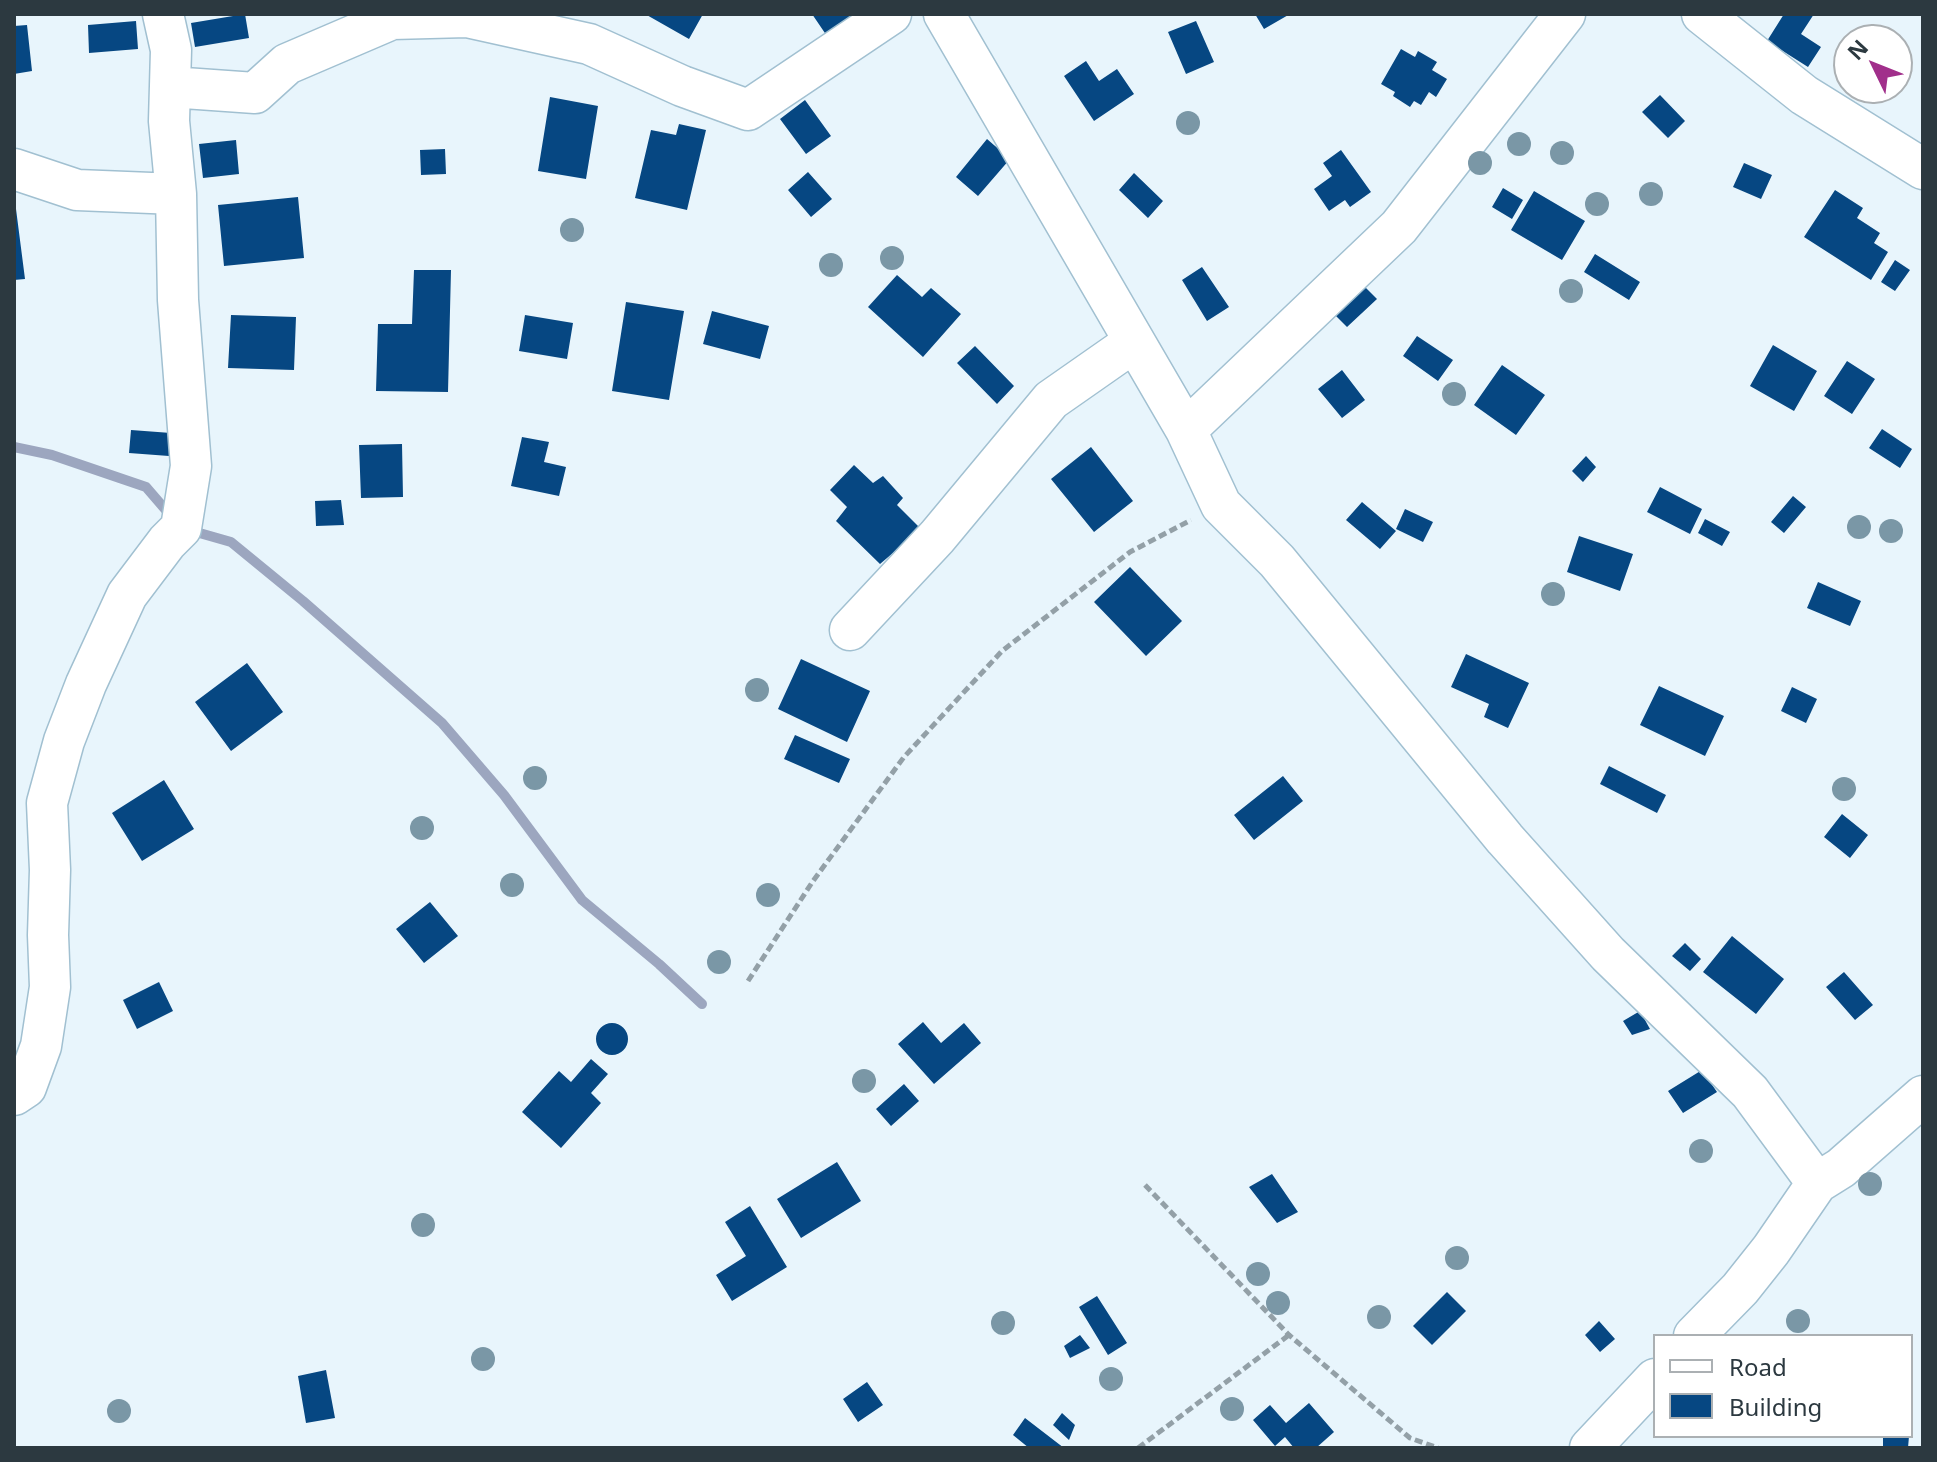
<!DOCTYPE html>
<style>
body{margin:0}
#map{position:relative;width:1937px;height:1462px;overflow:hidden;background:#e8f5fc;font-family:"Noto Sans",sans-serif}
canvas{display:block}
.frame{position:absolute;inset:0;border:16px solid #2c3940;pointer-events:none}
.legend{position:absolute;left:1653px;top:1334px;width:260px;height:104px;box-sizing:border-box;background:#fff;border:2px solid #abb0b3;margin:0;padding:10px 14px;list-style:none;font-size:24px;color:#2c3940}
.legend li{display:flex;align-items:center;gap:16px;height:40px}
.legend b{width:40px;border:2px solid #abb0b3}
.north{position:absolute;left:1833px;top:24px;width:80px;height:80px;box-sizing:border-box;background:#fff;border:2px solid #abb0b3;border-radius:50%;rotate:313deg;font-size:22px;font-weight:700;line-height:32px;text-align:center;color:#2c3940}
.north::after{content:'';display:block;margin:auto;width:28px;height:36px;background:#a12f8b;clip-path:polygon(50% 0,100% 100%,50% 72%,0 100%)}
</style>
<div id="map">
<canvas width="1937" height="1462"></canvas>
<div class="frame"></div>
<ul class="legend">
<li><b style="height:10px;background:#fff"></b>Road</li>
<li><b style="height:22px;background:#064782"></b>Building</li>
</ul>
<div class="north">N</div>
</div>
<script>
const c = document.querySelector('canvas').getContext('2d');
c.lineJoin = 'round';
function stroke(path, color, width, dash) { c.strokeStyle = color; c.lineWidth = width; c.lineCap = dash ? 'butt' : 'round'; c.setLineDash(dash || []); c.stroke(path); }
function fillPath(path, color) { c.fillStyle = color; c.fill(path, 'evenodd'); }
const stream = new Path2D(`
 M14 447 52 455 146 487 171 516
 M189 530 231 542 303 601 442 723 504 795 582 900 659 964 702 1004`);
const building = new Path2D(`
 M245 14 249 38 195 47 191 23Z
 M645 14H703L689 39Z
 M812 14H865L829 39Z
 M1255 14H1290L1264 29Z
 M1784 14H1814L1801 34 1821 47 1808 67 1767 41Z
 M136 21 138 49 89 53 88 25Z
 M1196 21 1214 62 1186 74 1168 32Z
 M27 25 32 71 14 74V26Z
 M1401 49 1415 57 1418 51 1437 62 1432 70 1447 79 1436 97 1429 92 1421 105 1414 101 1410 107 1393 96 1395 92 1381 84Z
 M1849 52V77L1838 71Z
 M1086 61 1099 81 1117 69 1134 94 1094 121 1064 76Z
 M1660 95 1685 121 1668 138 1642 112Z
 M550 97 598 106 586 179 538 171Z
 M805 100 831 136 806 154 780 119Z
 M679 124 706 130 687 210 635 198 651 130 676 135Z
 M987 139 1010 159 978 196 956 177Z
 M236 140 239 174 203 178 199 144Z
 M445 149 446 174 421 175 420 150Z
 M1341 150 1371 192 1350 207 1345 200 1329 211 1314 189 1332 176 1323 163Z
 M1744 163 1772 175 1761 199 1733 187Z
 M808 172 832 199 811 217 788 190Z
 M1134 173 1163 201 1148 218 1119 190Z
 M1503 188 1523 200 1512 219 1492 207Z
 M1835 190 1863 208 1857 218 1880 233 1874 243 1888 252 1871 280 1804 237Z
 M1534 191 1585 221 1562 260 1511 230Z
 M298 197 304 258 224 266 218 205Z
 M14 209H16L25 279 14 280Z
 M1595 254 1640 282 1629 300 1584 272Z
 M1895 260 1910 270 1895 291 1881 282Z
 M1202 267 1229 307 1207 321 1182 280Z
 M414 270H451L448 392 376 391 378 324H412Z
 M897 275 922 297 931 288 961 314 923 357 868 307Z
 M1356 278 1377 299 1347 327 1327 307Z
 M626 302 684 311 669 400 612 391Z
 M712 311 769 326 760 359 703 344Z
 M231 315 296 317 294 370 228 368Z
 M525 315 573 323 567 359 519 351Z
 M1417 336 1453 360 1438 381 1403 356Z
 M1773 345 1817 371 1794 411 1750 386Z
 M975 346 1014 386 997 404 957 363Z
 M1847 361 1875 379 1852 414 1824 396Z
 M1502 365 1545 395 1516 435 1474 405Z
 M1342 370 1365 400 1342 418 1318 389Z
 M1882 429 1912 449 1900 468 1869 448Z
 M131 430 171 433 169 456 129 453Z
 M522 437 549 442 544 462 566 467 559 496 511 486Z
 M402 444 403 497 361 498 359 445Z
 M1091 447 1133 501 1094 532 1051 479Z
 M1586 456 1596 467 1583 482 1572 471Z
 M854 465 873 483 883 476 903 498 897 505 921 529 880 564 836 521 847 507 830 490Z
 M1660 487 1702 509 1690 534 1647 512Z
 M1793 496 1806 507 1784 533 1771 522Z
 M341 500 344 525 316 526 315 501Z
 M1362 502 1396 531 1380 549 1346 520Z
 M1405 509 1433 522 1423 542 1396 529Z
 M1705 519 1730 532 1722 546 1698 533Z
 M1579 536 1633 554 1620 591 1567 572Z
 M1130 567 1182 621 1146 656 1094 602Z
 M1818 582 1861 601 1850 626 1807 608Z
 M1466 654 1529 683 1508 728 1484 717 1489 704 1451 687Z
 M801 659 870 691 847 742 778 709Z
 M247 663 283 712 231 751 195 702Z
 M1659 686 1724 716 1705 756 1640 725Z
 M1792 687 1817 699 1806 723 1781 711Z
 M795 735 850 759 839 783 784 759Z
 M1609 766 1666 795 1657 813 1600 784Z
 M1283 776 1303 801 1254 840 1234 815Z
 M164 780 194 829 142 861 112 813Z
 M1842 814 1868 835 1850 858 1824 837Z
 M430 902 458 936 424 963 396 929Z
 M1732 936 1784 979 1756 1014 1703 972Z
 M1685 943 1701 959 1690 971 1672 956Z
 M1844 972 1873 1005 1855 1020 1826 987Z
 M159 982 173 1011 137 1029 123 1000Z
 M1640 1011 1650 1029 1632 1035 1623 1021Z
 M923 1022 941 1043 964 1023 981 1043 934 1084 898 1044Z
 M596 1039a16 16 0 1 1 32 0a16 16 0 1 1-32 0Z
 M591 1059 608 1074 591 1093 601 1103 561 1148 522 1112 559 1071 571 1082Z
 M1702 1070 1717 1092 1683 1113 1668 1091Z
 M904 1084 919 1101 891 1126 876 1109Z
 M837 1162 861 1201 801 1238 777 1199Z
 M1272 1174 1298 1212 1277 1223 1249 1187Z
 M750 1206 787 1267 732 1301 716 1275 746 1256 725 1222Z
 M1447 1292 1466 1311 1432 1345 1413 1326Z
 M1097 1296 1127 1343 1108 1355 1079 1307Z
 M1599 1321 1615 1339 1600 1352 1585 1335Z
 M1080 1335 1090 1348 1070 1358 1064 1346Z
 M326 1370 335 1418 306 1423 298 1376Z
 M867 1382 883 1405 858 1422 843 1399Z
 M1309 1403 1334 1432 1316 1448H1294L1285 1437 1275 1446 1253 1420 1270 1405 1286 1423Z
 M1062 1413 1075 1425 1069 1440 1053 1425Z
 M1025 1418 1064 1448H1029L1013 1435Z
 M1883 1436H1909L1908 1448H1883Z`);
const path = new Path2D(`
 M748 981 813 881 904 757 1002 651 1130 552 1191 520
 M1145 1185 1289 1335 1410 1438 1438 1448
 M1138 1448 1289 1335`);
const minor = new Path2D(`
 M944 14 1186 430 1221 505 1277 561 1505 839 1608 954 1750 1092 1817 1183
 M1702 14 1804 95 1923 169
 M170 87 255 93 287 64 392 19 467 17 589 44 682 86 748 110 891 14
 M14 169 77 190 176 194
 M1186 430 1399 227 1565 14
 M850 630 937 537 1051 400 1134 342
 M14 1095 26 1087 41 1046 50 987 48 935 50 870 47 803 64 741 86 684 127 595 167 542 181 528 191 466 178 300 176 194 169 121 171 50 163 14
 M1694 1336 1740 1289 1771 1250 1817 1183 1841 1168 1923 1096
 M1590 1448 1655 1379`);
const trees = [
 [1188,123],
 [1519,144],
 [1562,153],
 [1480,163],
 [1651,194],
 [1597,204],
 [572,230],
 [892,258],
 [831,265],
 [1571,291],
 [1454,394],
 [1859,527],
 [1891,531],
 [1553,594],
 [757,690],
 [535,778],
 [1844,789],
 [422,828],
 [512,885],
 [768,895],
 [719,962],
 [864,1081],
 [1701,1151],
 [1870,1184],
 [423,1225],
 [1457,1258],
 [1258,1274],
 [1278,1303],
 [1379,1317],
 [1798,1321],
 [1003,1323],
 [483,1359],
 [1111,1379],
 [1232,1409],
 [119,1411]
];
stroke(stream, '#9ca6bf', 10);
fillPath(building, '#064782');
stroke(minor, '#a1c0d1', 43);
stroke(path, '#93a0a7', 5, [8, 4]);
stroke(minor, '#fff', 40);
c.fillStyle = '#7a97a6';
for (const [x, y] of trees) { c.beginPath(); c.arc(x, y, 12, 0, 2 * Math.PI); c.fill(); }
</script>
